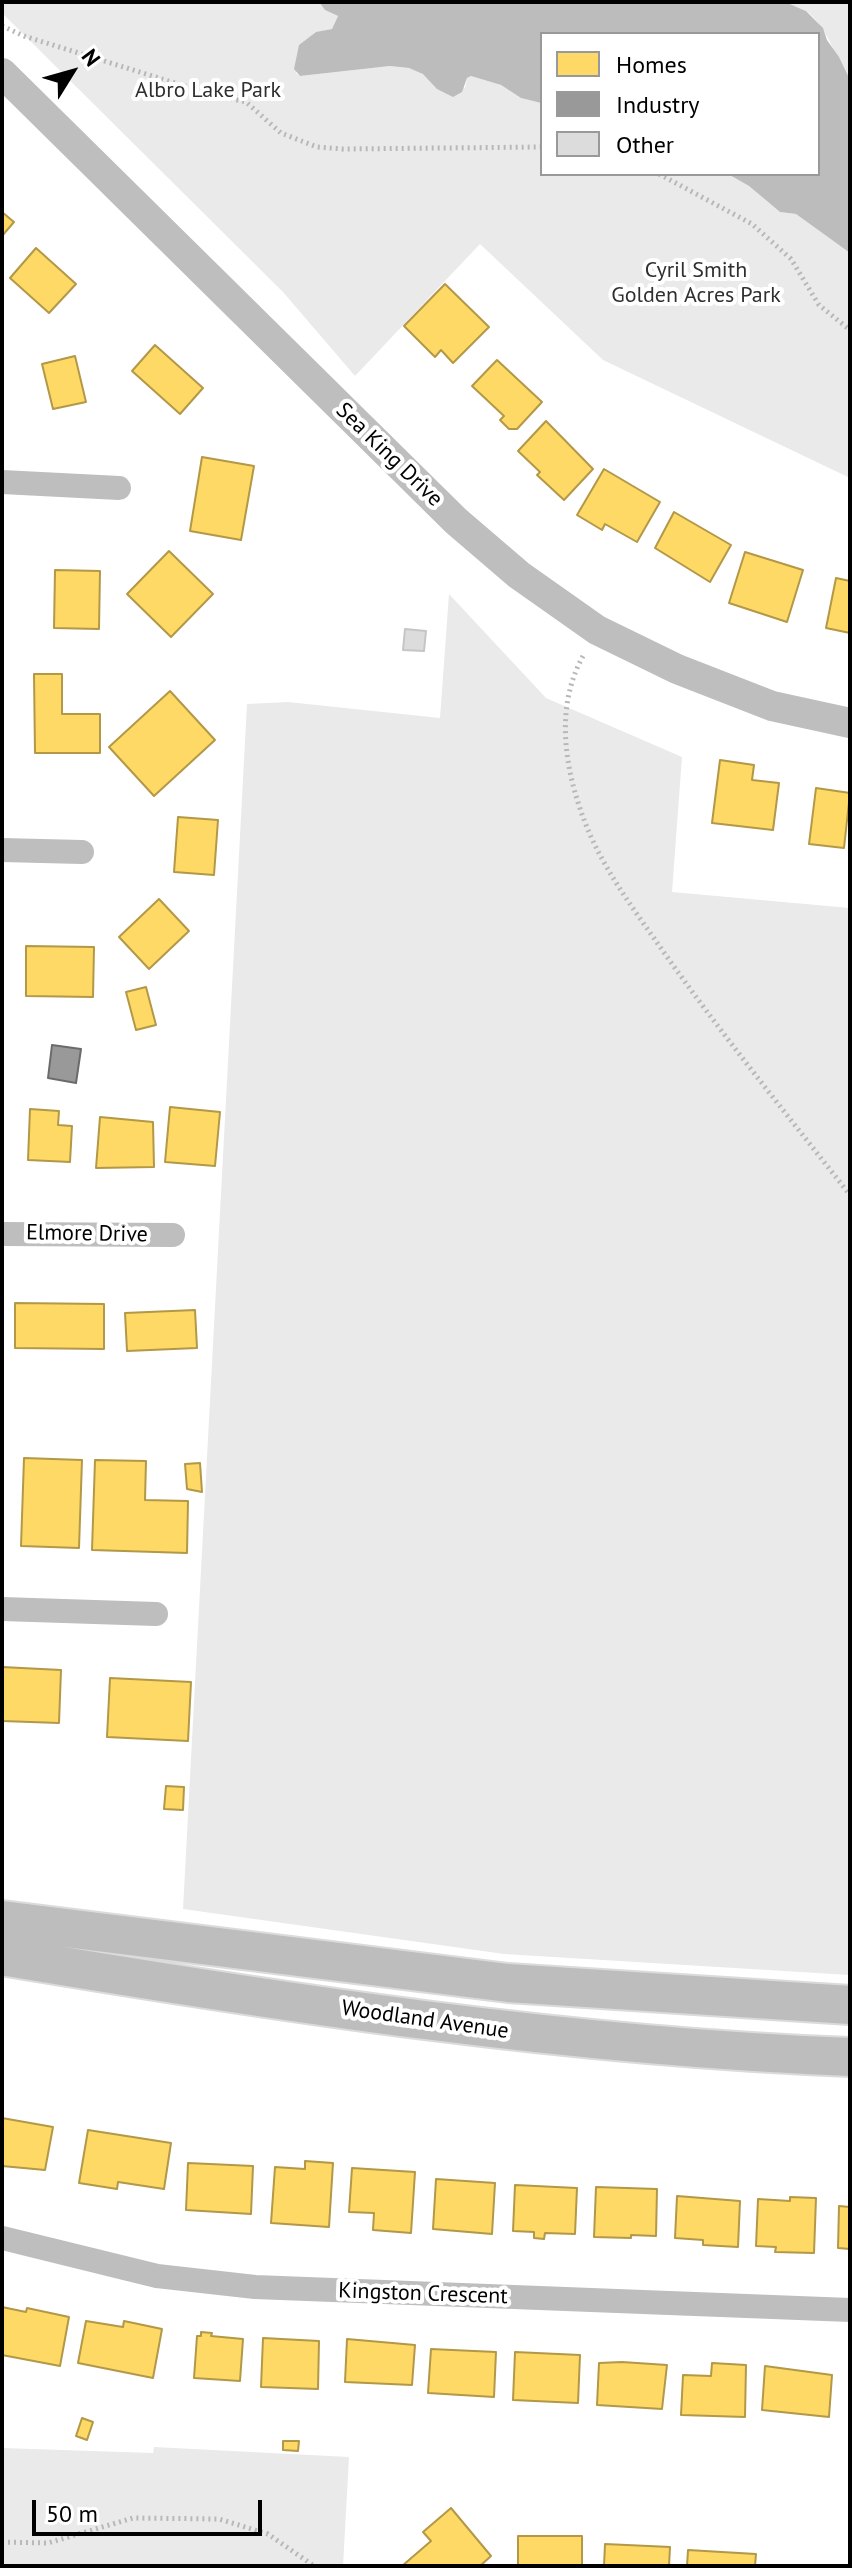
<!DOCTYPE html>
<style>
body{margin:0}
#map{position:relative;width:852px;height:2568px;overflow:hidden;background:#fff;font-family:"PT Sans",sans-serif}
canvas{display:block}
.frame{position:absolute;inset:0;border:4px solid #000;pointer-events:none}
.legend{position:absolute;left:540px;top:32px;width:280px;height:144px;box-sizing:border-box;background:#fff;border:2px solid #999;margin:0;padding:10px 14px;list-style:none;font-size:24px;color:#000}
.legend li{display:flex;align-items:center;gap:16px;height:40px}
.legend b{width:40px;border:2px solid #999}
.north{position:absolute;left:32px;top:32px;width:80px;height:80px;-webkit-text-stroke:6px #fff;paint-order:stroke;rotate:53deg;font-size:22px;font-weight:700;line-height:32px;text-align:center;color:#000}
.north::after{content:'';display:block;margin:auto;width:28px;height:36px;background:#000;clip-path:polygon(50% 0,100% 100%,50% 72%,0 100%)}
.scale{position:absolute;left:32px;top:2500px;width:230px;height:36px;box-sizing:border-box;border:4px solid #000;border-top:0;padding-left:10px;font-size:24px;line-height:28px;white-space:nowrap;color:#000;-webkit-text-stroke:6px #fff;paint-order:stroke}
</style>
<div id="map">
<canvas width="852" height="2568"></canvas>
<div class="frame"></div>
<ul class="legend">
<li><b style="height:22px;background:#ffd966"></b>Homes</li>
<li><b style="height:22px;background:#999"></b>Industry</li>
<li><b style="height:22px;background:#dcdcdc"></b>Other</li>
</ul>
<div class="north">N</div>
<div class="scale">50 m</div>
</div>
<script>
const c = document.querySelector('canvas').getContext('2d');
c.lineJoin = 'round';
function fillPath(path, color) { c.fillStyle = color; c.fill(path, 'evenodd'); }
function stroke(path, color, width, dash) { c.strokeStyle = color; c.lineWidth = width; c.lineCap = dash ? 'butt' : 'round'; c.setLineDash(dash || []); c.stroke(path); }
function drawText(font, color, halo, rows, align = 'center') {
  c.font = font + ' "PT Sans",sans-serif'; c.lineWidth = 8; c.setLineDash([]); c.textBaseline = 'middle'; c.strokeStyle = halo; c.fillStyle = color; for (const [text, x, y, turn = 0] of rows) {
    c.save(); c.translate(x, y); c.rotate((+turn || 0) * Math.PI / 180); c.textAlign = isNaN(turn) ? turn : align; if (halo) c.strokeText(text, 0, 0); c.fillText(text, 0, 0); c.restore();
  }
}
const green = new Path2D(`
 M2 2H319L325 10 338 16 332 29 314 33 311 38 304 41 296 73 300 76 390 66 409 68 465 88 467 78 471 76 501 85 521 98 542 103V174H728L749 186 780 212 796 214 850 253V478L603 360 480 244 355 376 283 292 2 13Z
 M786 2H850V80C837 61 828 29 809 13 803 8 793 7 786 2Z
 M449 594 546 698 682 757 672 892 850 908V1975L504 1954 183 1909 247 704 288 702 440 718Z
 M154 2447 349 2457 343 2566H2V2448L153 2453Z`);
const water = new Path2D(`
 M319 2H785L806 11 823 28 827 40 839 57 850 80V253L796 214 780 212 749 186 728 174H818V34H542L541 103 521 98 501 85 471 76 467 78 462 92 453 97 437 89 423 74 409 68 390 66 300 76 294 69 299 45 316 32 332 29 338 16 325 10Z`);
const homes = new Path2D(`
 M2 212 14 222 2 236Z
 M36 248 76 284 49 313 10 278Z
 M445 284 489 327 453 363 441 350 435 357 404 326Z
 M155 345 203 388 180 414 132 371Z
 M75 356 86 402 53 409 42 364Z
 M497 360 542 402 517 429H509L500 420 504 416 472 386Z
 M546 421 593 469 564 500 537 475 540 472 518 451Z
 M202 457 254 466 241 540 190 531Z
 M604 469 660 502 637 542 605 524 602 530 577 515Z
 M674 512 731 545 710 582 655 548Z
 M169 551 213 594 171 637 127 594Z
 M745 552 803 570 787 622 729 603Z
 M55 570 100 571 99 629 54 628Z
 M836 578 850 581V633L826 628Z
 M34 674H62V714H100V753H35Z
 M170 691 215 740 154 796 109 747Z
 M720 760 754 765 752 780 779 783 773 830 712 823Z
 M816 788 850 793 844 848 809 844Z
 M178 817 218 820 214 875 174 872Z
 M159 899 189 931 149 969 119 937Z
 M26 946 94 947 93 997 26 996Z
 M146 987 156 1025 136 1030 126 992Z
 M170 1107 220 1112 215 1166 165 1162Z
 M30 1109 59 1111 58 1125 72 1126 70 1162 28 1160Z
 M100 1117 153 1122 154 1167 96 1168Z
 M15 1303 104 1304V1349L15 1348Z
 M195 1310 197 1348 127 1351 125 1313Z
 M24 1458 82 1460 79 1548 21 1546Z
 M95 1460 146 1461 145 1500 188 1501 187 1553 92 1550Z
 M200 1463 202 1492 187 1489 185 1464Z
 M2 1667 61 1670 59 1723 2 1721Z
 M110 1678 191 1682 188 1741 107 1737Z
 M166 1786 184 1787 183 1810 164 1809Z
 M2 2118 53 2127 45 2170 2 2166Z
 M88 2130 171 2143 164 2189 118 2182 117 2189 79 2183Z
 M305 2161 333 2163 329 2227 271 2223 275 2167 305 2169Z
 M188 2163 253 2166 251 2214 186 2210Z
 M352 2168 415 2172 411 2233 373 2230 374 2213 349 2212Z
 M436 2179 495 2183 492 2234 433 2229Z
 M515 2185 577 2188 575 2234 545 2233 544 2239 534 2238V2232L513 2231Z
 M596 2187 657 2189 656 2236 631 2235V2238L594 2237Z
 M677 2196 740 2201 738 2247 703 2245V2240L675 2238Z
 M790 2197 816 2198 814 2253 775 2252 776 2247 756 2246 758 2199 790 2201Z
 M839 2206 850 2207V2249L838 2248Z
 M2 2307 26 2312 27 2308 69 2317 60 2366 2 2355Z
 M86 2321 123 2327 124 2321 162 2329 153 2378 78 2363Z
 M201 2332 212 2333 211 2336 243 2339 240 2381 194 2378 197 2336H201Z
 M263 2338 319 2341 318 2389 261 2387Z
 M347 2339 415 2345 412 2385 345 2382Z
 M431 2349 496 2352 494 2397 428 2393Z
 M515 2352 580 2355 578 2403 513 2400Z
 M622 2362 667 2365 662 2409 597 2405 599 2363Z
 M712 2363 746 2365 745 2417 681 2415 683 2375 711 2376Z
 M765 2366 832 2375 829 2417 762 2410Z
 M82 2418 93 2422 87 2440 76 2436Z
 M283 2441H299L298 2451 283 2450Z
 M451 2508 491 2556 480 2566H402L431 2541 423 2532Z
 M518 2536H582V2566H518Z
 M605 2544 670 2547 669 2566H604Z
 M688 2550 756 2554 755 2566H687Z`);
const industry = new Path2D(`
 M52 1045 81 1049 76 1083 48 1078Z`);
const building = new Path2D(`
 M405 629 426 631 424 651 403 650Z`);
const path = new Path2D(`
 M2 26 24 36 207 93 246 102 281 133 317 147 343 149 542 147
 M659 174 752 224 791 259 819 305 850 330
 M583 656C554 709 565 771 586 825 603 868 632 907 658 944 718 1030 785 1112 850 1195
 M2 2542 48 2543 133 2518 219 2519 268 2534 314 2566`);
const minor = new Path2D(`
 M2 482 119 488
 M2 850 82 852
 M2 1234 173 1235
 M2 1609 156 1614
 M2 2238 157 2276 255 2287 850 2310`);
const tertiary = new Path2D(`
 M2 73 456 521 519 575 597 630 677 669 772 706 850 723`);
const primary = new Path2D(`
 M2 1920 508 1983 850 2005
 M2 1956C283 2003 565 2046 850 2057`);
const parkNames = [
 ["Albro Lake Park",208,91],
 ["Cyril Smith",696,271],
 ["Golden Acres Park",696,296]
];
const streetNames = [
 ["Sea King Drive",389,455,44],
 ["Elmore Drive",87,1234,1],
 ["Woodland Avenue",425,2020,8],
 ["Kingston Crescent",423,2294,2]
];
fillPath(green, '#eaeaea');
fillPath(water, '#bcbcbc');
fillPath(homes, '#ffd966');
stroke(homes, '#b29847', 2);
fillPath(industry, '#999');
stroke(industry, '#6b6b6b', 2);
fillPath(building, '#dcdcdc');
stroke(building, '#c5c5c5', 2);
stroke(primary, '#dbdbdb', 42);
stroke(path, '#b8b8b8', 5, [2, 4]);
stroke(minor, '#bebebe', 24);
stroke(tertiary, '#bebebe', 30);
stroke(primary, '#bdbdbd', 38);
drawText('22px', '#2f2f2f', '#fff', parkNames);
drawText('22px', '#000', '#fff', streetNames);
</script>
